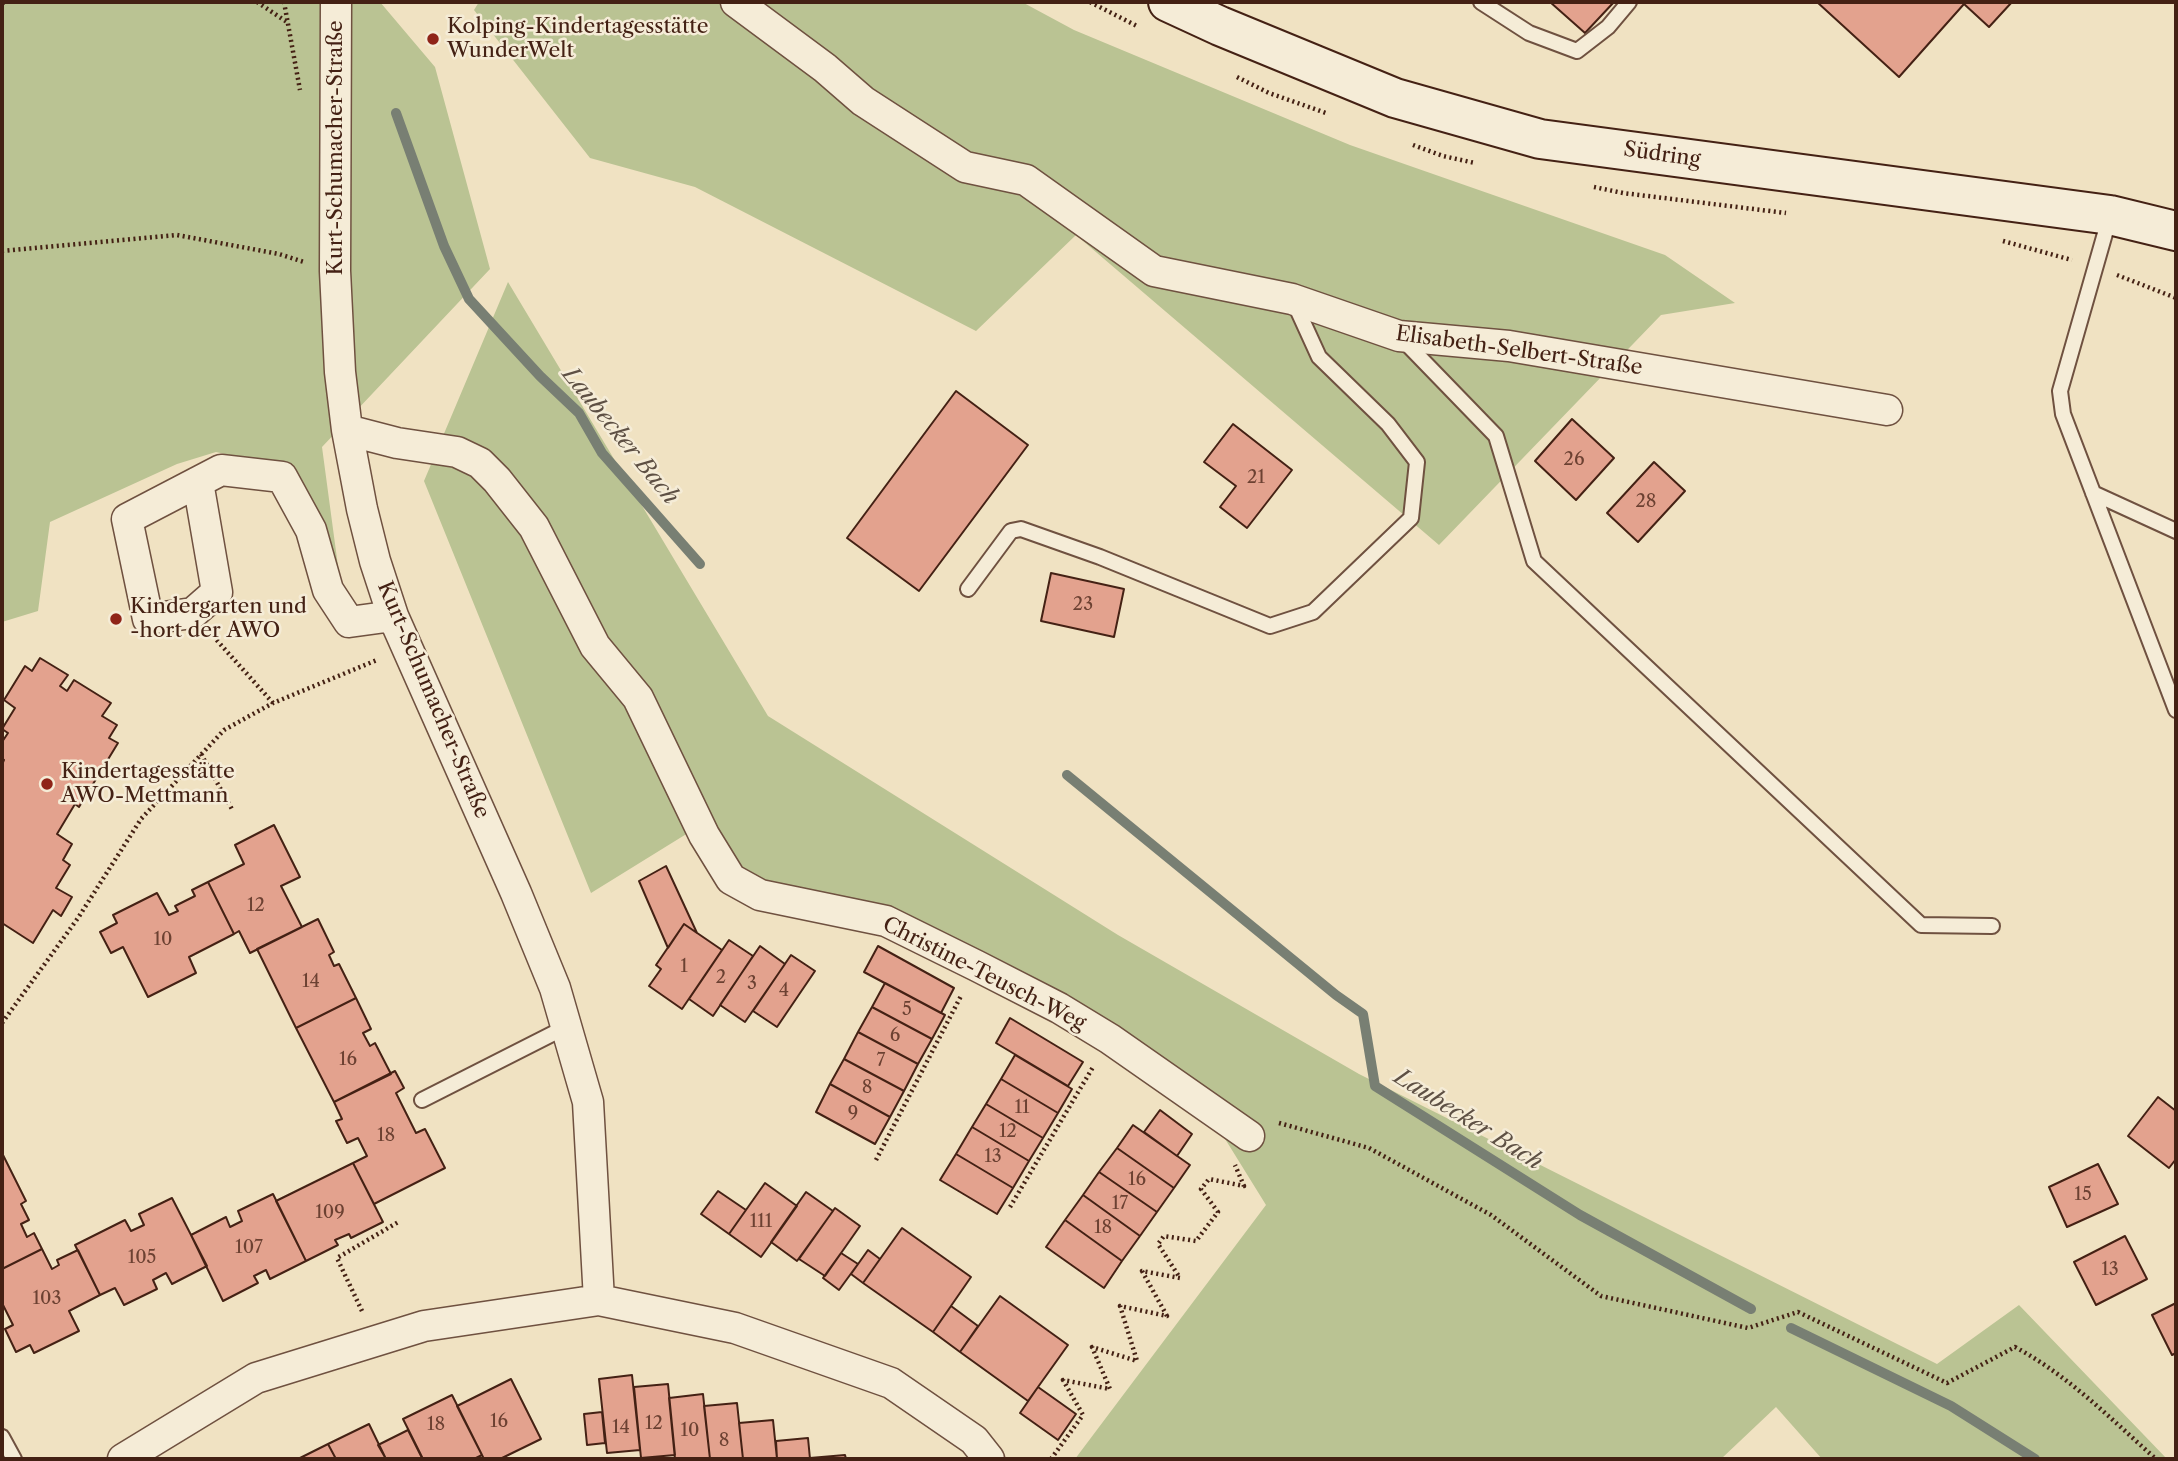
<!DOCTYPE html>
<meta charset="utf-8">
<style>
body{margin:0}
#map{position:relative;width:2178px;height:1461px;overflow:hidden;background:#f0e2c2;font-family:"Libre Caslon Text",serif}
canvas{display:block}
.frame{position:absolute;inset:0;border:4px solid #442114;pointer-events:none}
</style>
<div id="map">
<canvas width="2178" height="1461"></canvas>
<div class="frame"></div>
</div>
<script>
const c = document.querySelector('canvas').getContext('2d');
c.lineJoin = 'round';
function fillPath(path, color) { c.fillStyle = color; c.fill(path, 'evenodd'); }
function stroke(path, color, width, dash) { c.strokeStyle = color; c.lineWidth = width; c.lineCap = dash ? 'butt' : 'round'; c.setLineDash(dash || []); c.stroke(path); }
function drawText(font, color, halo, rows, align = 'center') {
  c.font = font + ' "Libre Caslon Text",serif'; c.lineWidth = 5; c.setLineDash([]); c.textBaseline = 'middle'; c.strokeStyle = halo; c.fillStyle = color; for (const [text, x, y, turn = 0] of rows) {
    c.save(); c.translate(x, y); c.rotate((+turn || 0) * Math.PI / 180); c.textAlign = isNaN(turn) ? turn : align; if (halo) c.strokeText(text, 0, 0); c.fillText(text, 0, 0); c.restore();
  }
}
const green = new Path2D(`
 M2 2H380L435 67 490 269 322 447 342 596 291 469 216 452 177 464 50 522 38 611 2 622Z
 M479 2H1022L1074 30 1350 145 1665 255 1735 303 1661 315 1439 545 1076 235 976 331 695 187 590 158 474 10Z
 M508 282 768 716 1118 935 1359 1074 1937 1364 2019 1305 2167 1459H1822L1776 1407 1721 1459H1075L1266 1205 1209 1113 877 911 749 882 688 833 591 893 424 481Z`);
const stream = new Path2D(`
 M396 113 444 246 469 299 540 376 579 413 602 453 700 564
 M1067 775 1336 995 1363 1014 1375 1086 1580 1215 1751 1309
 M1791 1328 1951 1406 2035 1459`);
const building = new Path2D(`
 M1550 2H1614L1585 33Z
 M1817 2H2012L1989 27 1964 4 1899 77Z
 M956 391 1028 445 919 591 847 538Z
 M1572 419 1614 458 1576 500 1535 461Z
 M1233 424 1292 470 1247 528 1220 507 1236 486 1204 462Z
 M1654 462 1685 491 1638 542 1607 513Z
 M1051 573 1124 589 1114 637 1041 621Z
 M40 658 68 675 60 686 67 691 74 680 111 703 102 716 117 725 109 738 118 743 79 807 75 804 57 834 72 844 63 860 70 865 56 888 72 897 61 916 53 910 33 943 2 923V765L4 760 2 759V742L8 733 2 729 15 708 4 700 25 666 32 671Z
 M274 825 300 877 281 886 302 927 250 953 239 931 234 934 208 882 244 864 235 845Z
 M666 866 697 933 684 924 668 948 639 881Z
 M208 882 234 934 189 957 196 973 148 997 123 947 111 953 100 932 117 923 113 915 157 893 169 915 178 911 175 906 195 896 192 890Z
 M318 919 334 952 329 955 334 966 339 964 356 998 296 1028 257 949Z
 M684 924 722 950 682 1009 649 986 661 969 656 965Z
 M729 940 753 956 713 1016 689 999Z
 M760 946 785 964 745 1022 720 1005Z
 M878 946 954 988 941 1013 864 972Z
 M791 955 815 971 777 1027 753 1011Z
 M885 983 945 1015 932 1039 872 1007Z
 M356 998 371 1029 363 1033 370 1046 375 1043 391 1074 334 1102 296 1028Z
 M872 1007 932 1039 918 1064 858 1032Z
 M1010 1018 1083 1062 1068 1086 996 1043Z
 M858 1032 918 1064 904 1091 844 1059Z
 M1015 1055 1072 1089 1058 1113 1001 1079Z
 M844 1059 904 1091 890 1117 830 1084Z
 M395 1071 404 1088 396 1093 416 1133 425 1129 445 1168 374 1204 353 1163 367 1156 358 1138 347 1143 336 1121 342 1119 334 1102Z
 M1001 1079 1058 1113 1043 1138 986 1104Z
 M830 1084 890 1117 875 1144 816 1112Z
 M2158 1097 2176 1111V1159L2169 1168 2128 1136Z
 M986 1104 1043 1138 1029 1161 972 1127Z
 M1160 1110 1192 1134 1177 1156 1144 1132Z
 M1133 1125 1190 1165 1174 1188 1117 1148Z
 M972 1127 1029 1161 1013 1188 956 1154Z
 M1117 1148 1174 1188 1157 1212 1099 1172Z
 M2 1153 26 1201 21 1204 29 1220 21 1224 27 1237 34 1233 42 1249 2 1269Z
 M956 1154 1013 1188 997 1214 940 1180Z
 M353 1163 383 1222 351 1238 349 1234 335 1240 338 1245 306 1261 276 1201Z
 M2098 1164 2118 1204 2067 1227 2049 1187Z
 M1099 1172 1157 1212 1140 1236 1083 1195Z
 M765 1183 797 1206 761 1257 729 1234Z
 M718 1191 746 1210 729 1234 701 1214Z
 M806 1192 833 1211 797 1261 771 1242Z
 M273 1194 306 1261 270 1279 266 1270 254 1276 258 1283 223 1301 191 1235 226 1217 230 1227 242 1221 238 1211Z
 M1083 1195 1140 1236 1122 1261 1065 1220Z
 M172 1198 207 1266 172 1284 166 1273 153 1280 157 1289 124 1305 115 1288 100 1295 75 1245 125 1220 131 1231 144 1225 139 1214Z
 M835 1208 860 1226 825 1276 799 1259Z
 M1065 1220 1122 1261 1104 1288 1046 1247Z
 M902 1228 971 1277 933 1332 863 1283Z
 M2125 1236 2147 1279 2096 1305 2074 1262Z
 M42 1249 52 1269 59 1265 57 1260 78 1250 100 1295 69 1311 79 1331 34 1353 30 1345 16 1352 5 1329 13 1325 2 1303V1269Z
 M868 1250 880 1259 863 1283 851 1274Z
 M841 1253 858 1264 839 1290 823 1278Z
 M1000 1296 1068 1345 1028 1401 960 1352Z
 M2176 1303V1353L2172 1355 2152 1315Z
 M951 1306 978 1326 960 1352 933 1332Z
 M632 1375 640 1450 607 1453 599 1379Z
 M511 1379 541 1439 500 1459H484L457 1406Z
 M668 1384 675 1455 641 1458 634 1387Z
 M1038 1387 1076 1414 1058 1440 1020 1413Z
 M703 1394 710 1459H675L669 1398Z
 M452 1395 482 1455 474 1459H423L403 1419Z
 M737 1403 743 1459H710L704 1406Z
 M602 1412 605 1443 587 1445 584 1414Z
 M773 1420 777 1459H743L739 1423Z
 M369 1424 386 1459H336L328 1444Z
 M408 1430 422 1458 386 1459 378 1445Z
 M808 1438 810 1459H777L776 1441Z
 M328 1444 336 1459H298Z
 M845 1455 846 1459H810V1458Z`);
const path = new Path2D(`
 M257 2 287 22
 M284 2 300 90
 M1090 2 1139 27
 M2 4 4 2
 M1237 77 1269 93 1326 113
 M1413 145 1443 156 1475 163
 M1594 187 1623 193 1786 213
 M2003 241 2072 260
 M2 251 177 235 279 254 304 262
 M2117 275 2176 298
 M213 636 273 703
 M201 754 233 811
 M2 1023 78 918 141 819 224 730 273 703 377 660
 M1279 1123 1369 1148 1491 1215 1601 1296 1748 1328 1798 1312 1947 1383 2015 1347C2069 1376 2111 1419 2156 1459
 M876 1160 962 994
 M1010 1207 1093 1067
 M362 1311 337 1258 400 1221
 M1051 1459 1083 1415 1063 1380 1110 1389 1092 1347 1137 1361 1120 1306 1167 1316 1142 1271 1180 1278 1158 1244 1164 1236 1196 1241 1218 1212 1201 1189 1209 1179 1244 1186 1235 1165`);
const lane = new Path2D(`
 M1481 2 1529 33 1577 51 1608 27 1629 2
 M2110 216 2060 391 2063 414 2176 710
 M1403 340 1496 436 1534 561 1921 925 1992 926
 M2093 493 2176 531
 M968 589 1011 531 1021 529 1100 557 1270 626 1313 612 1411 518 1417 462 1388 424 1319 357 1293 300
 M422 1100 566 1027
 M2 1437 14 1459`);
const street = new Path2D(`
 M336 2 335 271 340 372 347 430 362 509 375 561 393 616 516 893 555 988 588 1102 599 1300
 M736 2 825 68 863 101 965 167 1026 180 1154 271 1292 299 1399 336 1509 346 1887 410
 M347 430 397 443 457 452 480 463 497 480 534 527 595 646 638 698 704 835 731 879 760 895 886 921 977 966 1059 1008 1110 1039 1249 1136
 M198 482 217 592 193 613 148 619 127 519 221 470 282 477 311 530 328 590 349 622 393 616
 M123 1459 256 1378 424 1326 599 1300 735 1328 891 1383 974 1440 989 1459`);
const secondary = new Path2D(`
 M1168 2 1220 26 1395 98 1540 139 2110 215 2176 231`);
const markers = [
 [433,39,7,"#8f2418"],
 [116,619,7,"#8f2418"],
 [47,784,7,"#8f2418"]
];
const numberNames = [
 ["26",1574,460],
 ["21",1256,478],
 ["28",1646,502],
 ["23",1083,605],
 ["12",256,906],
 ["10",163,940],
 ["1",684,967],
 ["2",721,978],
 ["14",311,982],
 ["3",752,984],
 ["4",784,991],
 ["5",907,1010],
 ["6",895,1036],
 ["16",348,1060],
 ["7",881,1061],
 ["8",867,1088],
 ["11",1022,1108],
 ["9",853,1114],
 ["12",1008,1132],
 ["18",386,1136],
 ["13",993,1157],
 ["16",1137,1180],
 ["15",2083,1195],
 ["17",1120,1204],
 ["109",330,1213],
 ["111",761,1222],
 ["18",1103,1228],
 ["107",249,1248],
 ["105",142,1258],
 ["13",2110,1270],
 ["103",47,1299],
 ["16",499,1422],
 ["12",654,1424],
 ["18",436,1425],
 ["14",621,1428],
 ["10",690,1431],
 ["8",724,1441]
];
const poiNames = [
 ["Kolping-Kindertagesstätte",447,27],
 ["WunderWelt",447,51],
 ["Kindergarten und",130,607],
 ["-hort der AWO",130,631],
 ["Kindertagesstätte",61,772],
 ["AWO-Mettmann",61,796]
];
const streetNames = [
 ["Kurt-Schumacher-Straße",336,148,-90],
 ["Südring",1662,155,8],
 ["Elisabeth-Selbert-Straße",1519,351,8],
 ["Kurt-Schumacher-Straße",433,700,67],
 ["Christine-Teusch-Weg",984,974,27]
];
const waterNames = [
 ["Laubecker Bach",620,436,51],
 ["Laubecker Bach",1468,1120,32]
];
fillPath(green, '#bac393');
stroke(stream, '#787f73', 10);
fillPath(building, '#e3a28e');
stroke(building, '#442114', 2);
stroke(lane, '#6f5140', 18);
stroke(street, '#6f5140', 33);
stroke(secondary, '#442114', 42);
stroke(path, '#442114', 4.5, [2, 3.5]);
stroke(lane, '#f5ecd7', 14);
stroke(street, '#f5ecd7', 30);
stroke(secondary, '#f5ecd7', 38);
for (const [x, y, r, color] of markers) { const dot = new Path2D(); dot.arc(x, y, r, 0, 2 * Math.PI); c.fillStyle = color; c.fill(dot); stroke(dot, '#f5ecd7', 2.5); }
drawText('18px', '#6c4132', null, numberNames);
drawText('21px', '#442114', '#f5ecd7', poiNames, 'left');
drawText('21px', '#442114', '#f5ecd7', streetNames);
drawText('italic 23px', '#5e5044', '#f5ecd7', waterNames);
</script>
